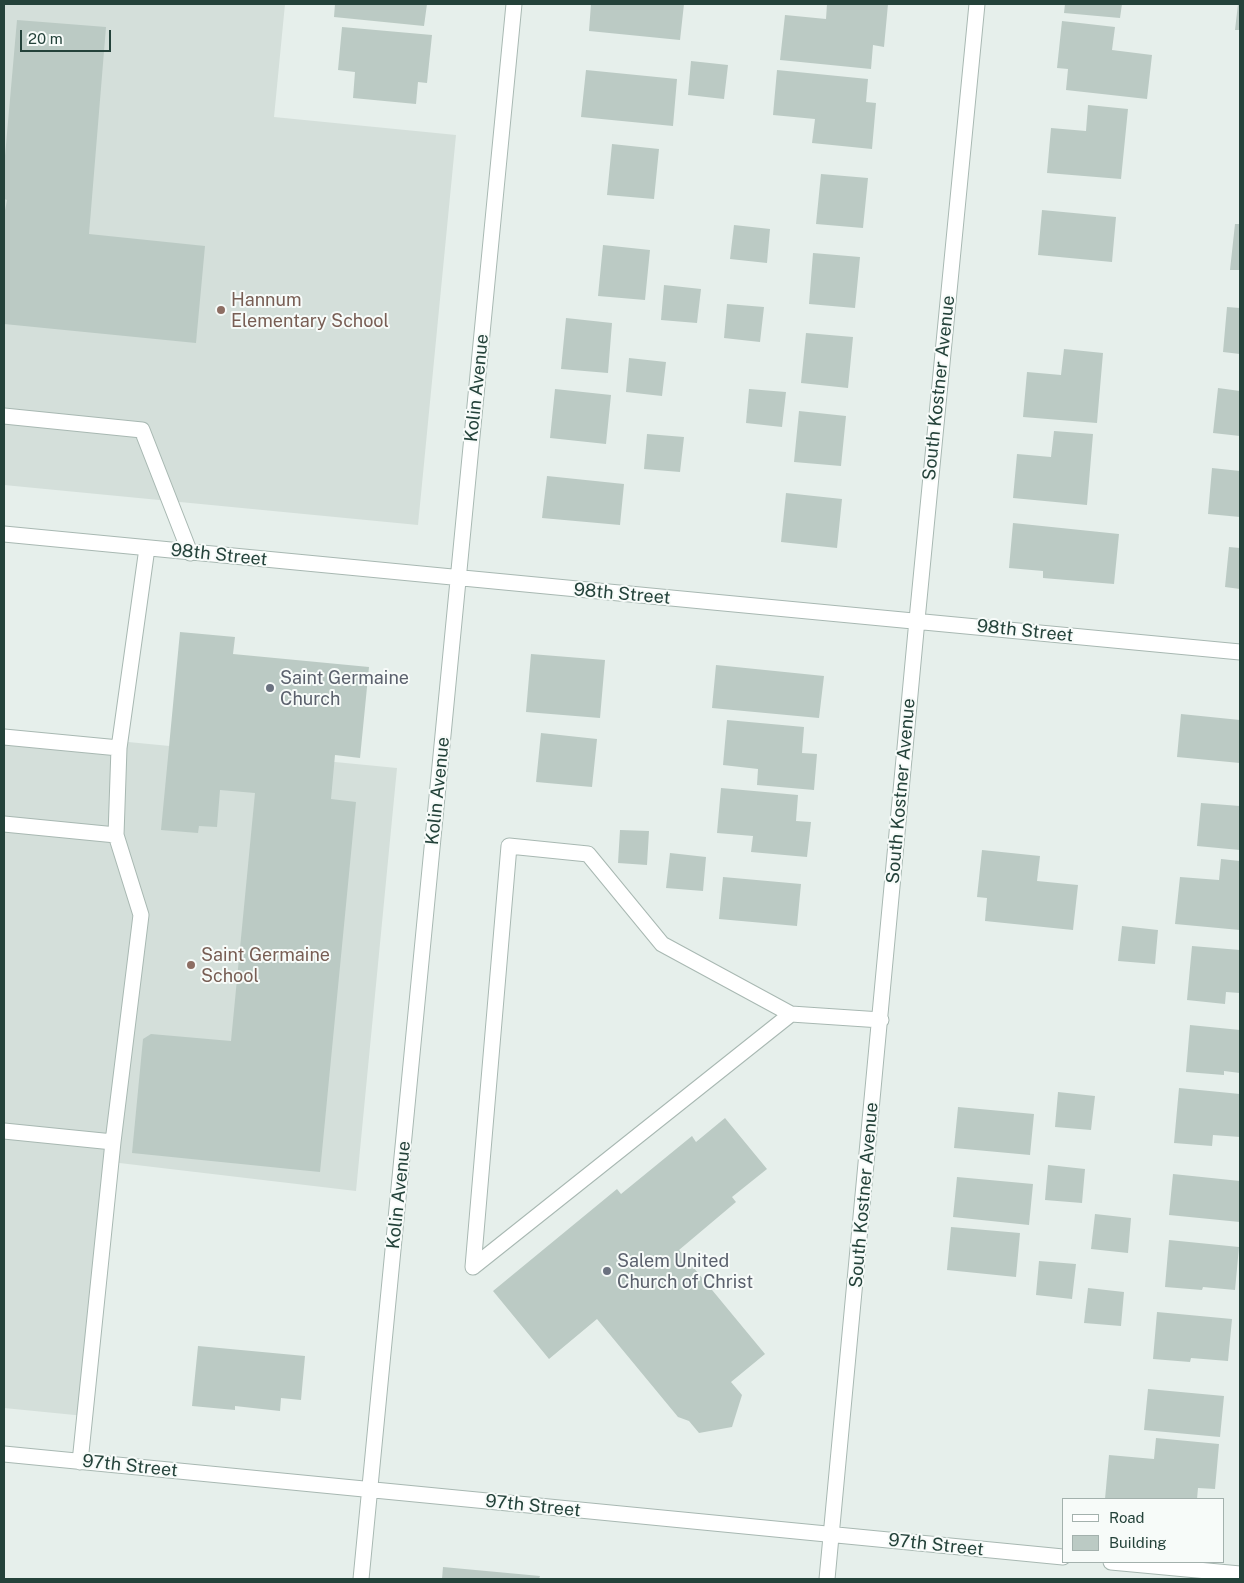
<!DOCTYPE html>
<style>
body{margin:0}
#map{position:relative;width:1244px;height:1583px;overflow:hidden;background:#e6efeb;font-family:"Public Sans",sans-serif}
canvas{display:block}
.frame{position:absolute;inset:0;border:5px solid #24423a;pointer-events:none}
.legend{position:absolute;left:1062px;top:1498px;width:162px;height:65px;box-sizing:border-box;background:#f7fbf9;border:1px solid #a3b1ad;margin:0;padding:6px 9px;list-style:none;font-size:15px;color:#24423a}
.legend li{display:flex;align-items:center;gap:10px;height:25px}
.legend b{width:25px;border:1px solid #a3b1ad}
.scale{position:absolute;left:20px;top:30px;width:91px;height:22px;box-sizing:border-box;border:2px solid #24423a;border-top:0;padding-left:6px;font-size:15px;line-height:18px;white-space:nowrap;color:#24423a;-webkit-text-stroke:4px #f7fbf9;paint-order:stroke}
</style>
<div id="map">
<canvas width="1244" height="1583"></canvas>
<div class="frame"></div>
<ul class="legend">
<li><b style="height:6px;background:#fff"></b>Road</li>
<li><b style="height:14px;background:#bbcac4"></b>Building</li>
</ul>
<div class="scale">20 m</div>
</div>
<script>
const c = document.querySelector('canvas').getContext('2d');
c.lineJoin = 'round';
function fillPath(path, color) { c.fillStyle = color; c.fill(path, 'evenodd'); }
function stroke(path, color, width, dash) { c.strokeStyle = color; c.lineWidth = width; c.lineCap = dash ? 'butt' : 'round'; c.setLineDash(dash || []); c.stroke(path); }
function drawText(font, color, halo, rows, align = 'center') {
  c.font = font + ' "Public Sans",sans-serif'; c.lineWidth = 4; c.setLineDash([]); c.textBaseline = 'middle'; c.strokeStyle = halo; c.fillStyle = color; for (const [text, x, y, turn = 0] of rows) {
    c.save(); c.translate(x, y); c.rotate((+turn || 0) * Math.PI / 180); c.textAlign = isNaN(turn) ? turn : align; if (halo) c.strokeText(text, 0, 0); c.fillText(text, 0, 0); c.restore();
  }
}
const built = new Path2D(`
 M4 4H285L274 117 456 135 418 525 4 485Z
 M4 730 397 768 356 1191 111 1162 85 1416 4 1408Z`);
const building = new Path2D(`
 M335 4H427L424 26 334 17Z
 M591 4H684L680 40 589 31Z
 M827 4H888L884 47 873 45 871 69 780 60 785 15 826 19Z
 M1065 4H1122L1120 18 1064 13Z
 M1238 4H1240V30H1235Z
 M17 20 106 27 89 234 205 246 196 343 4 324V216L7 200 4 199V167Z
 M1062 21 1115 27 1112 50 1152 55 1147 99 1066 90 1068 69 1057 68Z
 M342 27 432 35 427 83 418 82 416 104 353 98 355 72 338 70Z
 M691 61 728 65 724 99 688 95Z
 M586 70 677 79 673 126 581 117Z
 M777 70 868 79 866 102 876 103 872 149 812 143 815 119 773 115Z
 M1088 105 1128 109 1121 179 1047 173 1051 128 1086 131Z
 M612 144 659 149 654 199 607 195Z
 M821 174 868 178 863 228 816 224Z
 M1042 210 1116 217 1112 262 1038 255Z
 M1235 224H1240V270H1230Z
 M734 225 770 229 767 263 730 259Z
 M603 245 650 250 645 300 598 296Z
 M813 253 860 257 855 308 809 304Z
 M664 285 701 289 697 323 661 320Z
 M727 304 764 307 760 342 724 338Z
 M1227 307 1240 308V354L1223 352Z
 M566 318 612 323 608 373 561 369Z
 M806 333 853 337 848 388 801 383Z
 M1064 349 1103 353 1097 423 1023 417 1027 372 1061 375Z
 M629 358 666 362 662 396 626 392Z
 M1218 388 1240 391V436L1213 433Z
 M555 389 611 395 606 444 550 438Z
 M749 389 786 392 782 427 746 423Z
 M799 411 846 416 841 466 794 462Z
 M1054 431 1093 434 1087 505 1013 498 1017 454 1051 457Z
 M647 434 684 437 680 472 644 469Z
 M1212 468 1240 471V517L1208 514Z
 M547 476 624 484 620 525 542 518Z
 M786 493 842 499 837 548 781 542Z
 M1013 523 1119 534 1114 584 1043 578V571L1009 568Z
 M1229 547 1240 548V589L1225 587Z
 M180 632 235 637 233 654 369 667 360 758 335 755 331 799 356 802 320 1172 132 1153 143 1039 151 1034 231 1041 255 793 220 790 217 827 199 826 198 833 161 830Z
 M531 654 605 660 600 718 526 712Z
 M716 665 824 676 819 718 712 708Z
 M1181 714 1240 720V763L1177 757Z
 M727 720 804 727 802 753 817 754 814 790 757 785 758 769 723 765Z
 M541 733 597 739 592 787 536 782Z
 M721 788 798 795 796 821 811 822 807 857 751 852 753 836 717 833Z
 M1201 803 1240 806V850L1197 846Z
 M620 830 649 831 647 865 618 863Z
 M982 850 1040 856 1037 881 1078 885 1073 930 985 921 987 898 977 897Z
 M670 853 706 857 703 891 666 888Z
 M1221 859 1240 861V930L1175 924 1180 877 1219 880Z
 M723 877 801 884 797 926 719 919Z
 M1122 926 1158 930 1155 964 1118 961Z
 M1192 946 1240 950V993L1226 992 1225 1004 1187 1000Z
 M1190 1025 1240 1030V1073L1224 1071V1075L1186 1072Z
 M1179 1088 1240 1094V1137L1213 1135 1212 1146 1174 1143Z
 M1058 1092 1095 1096 1091 1130 1055 1127Z
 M958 1107 1034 1114 1030 1155 954 1148Z
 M725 1118 767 1169 732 1197 736 1202 679 1250 765 1354 731 1382 742 1395 732 1427 699 1433 689 1421 678 1417 597 1319 549 1359 493 1291 617 1189 621 1194 692 1136 696 1142Z
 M1048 1165 1085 1169 1082 1203 1045 1200Z
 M1173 1174 1240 1181V1222L1169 1215Z
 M957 1177 1033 1184 1029 1225 953 1217Z
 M1095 1214 1131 1218 1128 1253 1091 1249Z
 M951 1227 1020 1233 1016 1277 947 1270Z
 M1169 1240 1239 1247 1235 1290 1203 1287 1202 1290 1165 1287Z
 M1039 1261 1076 1264 1072 1299 1036 1295Z
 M1088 1288 1124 1292 1121 1326 1084 1323Z
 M1157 1312 1232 1319 1228 1361 1191 1358 1190 1362 1153 1359Z
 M198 1346 305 1356 301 1400 281 1398 280 1411 235 1406V1410L192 1406Z
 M1148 1389 1224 1396 1220 1437 1144 1430Z
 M1156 1438 1219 1444 1215 1489 1198 1488 1197 1499H1105L1109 1455 1154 1459Z
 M443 1567 540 1576 539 1579H442Z`);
const minor = new Path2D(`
 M4 416 142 430 190 553
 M4 534C416 575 828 612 1240 652
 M4 737 119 748
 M4 824 116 835
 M4 1131 113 1142
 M473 1267 509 846 588 854 662 944 791 1014 881 1020
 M473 1267 791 1014
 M4 1454 1063 1557
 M80 1462 113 1142 141 915 116 835 119 748 147 548
 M1111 1562 1240 1574
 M361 1579 514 4
 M827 1579 917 620 977 4`);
const markers = [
 [221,310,5,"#8d6e63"],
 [270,688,5,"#6b7280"],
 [191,965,5,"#8d6e63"],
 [607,1271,5,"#6b7280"]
];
const educationNames = [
 ["Hannum",231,300],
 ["Elementary School",231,321],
 ["Saint Germaine",201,955],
 ["School",201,976]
];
const streetNames = [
 ["Kolin Avenue",477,388,-84],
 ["South Kostner Avenue",939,388,-84],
 ["98th Street",219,555,6],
 ["98th Street",622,594,5],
 ["98th Street",1025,631,6],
 ["Kolin Avenue",438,791,-84],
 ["South Kostner Avenue",901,791,-85],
 ["Kolin Avenue",399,1195,-84],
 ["South Kostner Avenue",864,1195,-85],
 ["97th Street",130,1466,6],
 ["97th Street",533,1506,6],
 ["97th Street",936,1545,6]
];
const worshipNames = [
 ["Saint Germaine",280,678],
 ["Church",280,699],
 ["Salem United",617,1261],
 ["Church of Christ",617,1282]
];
fillPath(built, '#d4dfda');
fillPath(building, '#bbcac4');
stroke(minor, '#a8b8b2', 17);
stroke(minor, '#fff', 15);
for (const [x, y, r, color] of markers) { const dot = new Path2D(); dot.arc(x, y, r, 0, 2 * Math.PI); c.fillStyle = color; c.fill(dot); stroke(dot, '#f7fbf9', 2); }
drawText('18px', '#785e54', '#f7fbf9', educationNames, 'left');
drawText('18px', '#24423a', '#f7fbf9', streetNames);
drawText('18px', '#5b616d', '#f7fbf9', worshipNames, 'left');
</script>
